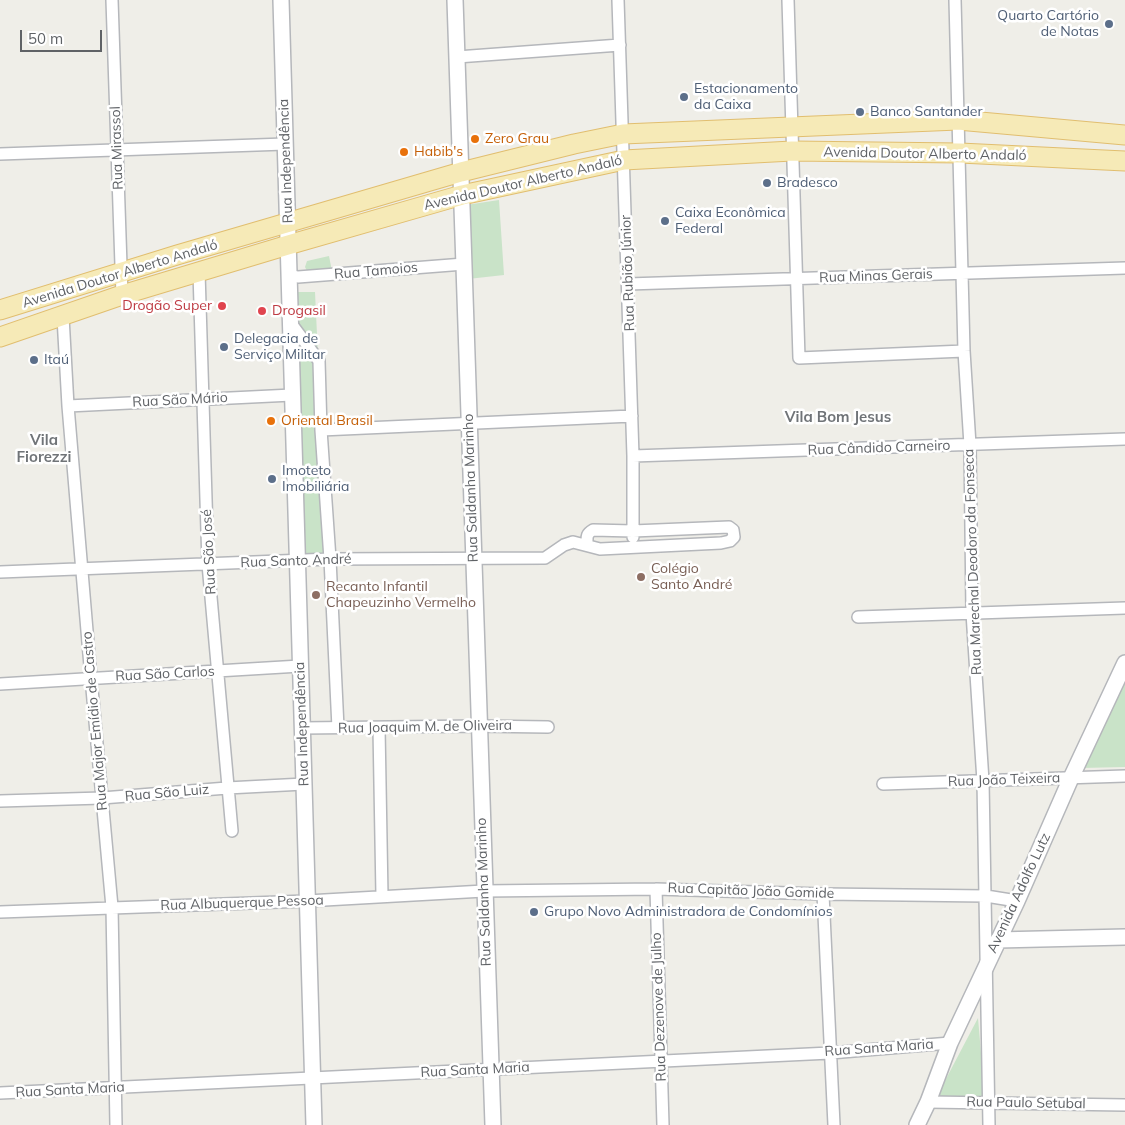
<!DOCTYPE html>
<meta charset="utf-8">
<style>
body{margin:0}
#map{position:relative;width:1125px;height:1125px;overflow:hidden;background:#efeee8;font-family:Mulish,sans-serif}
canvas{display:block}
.scale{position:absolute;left:20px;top:30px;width:82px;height:22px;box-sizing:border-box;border:2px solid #5f6266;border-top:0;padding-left:6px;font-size:15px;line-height:18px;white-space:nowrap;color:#5f6266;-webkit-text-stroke:4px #fff;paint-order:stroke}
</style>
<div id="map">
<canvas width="1125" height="1125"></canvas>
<div class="scale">50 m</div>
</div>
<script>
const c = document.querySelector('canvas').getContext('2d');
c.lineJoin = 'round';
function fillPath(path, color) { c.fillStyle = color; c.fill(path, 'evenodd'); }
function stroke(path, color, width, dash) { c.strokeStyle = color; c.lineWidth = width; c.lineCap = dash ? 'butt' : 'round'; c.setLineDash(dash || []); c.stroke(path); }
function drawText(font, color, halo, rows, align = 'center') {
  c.font = font + ' Mulish,sans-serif'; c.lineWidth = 5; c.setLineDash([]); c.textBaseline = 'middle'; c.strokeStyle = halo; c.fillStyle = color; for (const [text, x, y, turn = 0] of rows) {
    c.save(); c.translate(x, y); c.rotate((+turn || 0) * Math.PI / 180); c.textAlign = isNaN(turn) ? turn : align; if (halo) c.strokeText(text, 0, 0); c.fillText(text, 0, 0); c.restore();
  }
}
const green = new Path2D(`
 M499 200 504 275 468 279 466 205Z
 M329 256 332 271H307L305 267 307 261Z
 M295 292H315L318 356 296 323Z
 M293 330 315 361 327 558 301 561Z
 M1125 675V767L1081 768Z
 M978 1018 985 1099 937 1096Z`);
const minor = new Path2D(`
 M112 0 122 295
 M618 0 633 456V537
 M788 0 799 358 964 351
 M955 0 964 351 970 445 972 613 983 781 989 1125
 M457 57 620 45
 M0 154 285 144
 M199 272 208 564 232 831
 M289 275 298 277 464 264
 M628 284 1125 268
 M63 317 68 406 91 678 112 907 116 1125
 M290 322 319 361 321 430 330 559 338 728
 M68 406 292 395
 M321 430 632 416
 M633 456 1125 439
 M0 572 330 559 545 558 564 545 573 542 600 549 721 543 730 541 734 537 733 530 729 527 633 531 593 530C586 534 587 537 587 544
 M858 617 1125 608
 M0 684 300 666
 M302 728 478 726 548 727
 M379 728 382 896
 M883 784 1125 776
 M0 801 102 798 227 788 304 784
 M656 889 663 1125
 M823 894 834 1125
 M0 912 307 901 484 891 656 889 823 894 986 896 1017 901
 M0 1093 830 1053 950 1043
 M928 1102 1125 1105`);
const tertiary = new Path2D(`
 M281 0 314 1125
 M455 0 493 1125
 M998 940 1125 937
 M917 1125 928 1102 950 1043 1017 901 1071 778 1125 663`);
const primary = new Path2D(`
 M0 310 177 255 461 172 574 144 623 134 958 120 1125 135
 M0 337 122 295 288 245 462 195 624 160 792 151 960 153 1125 161`);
const markers = [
 [1109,24,5,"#5c6f8a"],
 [684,97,5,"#5c6f8a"],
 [860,112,5,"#5c6f8a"],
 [475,139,5,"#e8710a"],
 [404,152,5,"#e8710a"],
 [767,183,5,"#5c6f8a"],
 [665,221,5,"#5c6f8a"],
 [222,306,5,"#e0444e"],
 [262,311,5,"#e0444e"],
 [224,347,5,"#5c6f8a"],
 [34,360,5,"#5c6f8a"],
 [271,421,5,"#e8710a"],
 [272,479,5,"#5c6f8a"],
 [641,577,5,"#8d6e63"],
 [316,595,5,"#8d6e63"],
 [534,912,5,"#5c6f8a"]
];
const serviceNames = [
 ["Quarto Cartório",1099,16,"right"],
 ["de Notas",1099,32,"right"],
 ["Estacionamento",694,89],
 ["da Caixa",694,105],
 ["Banco Santander",870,112],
 ["Bradesco",777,183],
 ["Caixa Econômica",675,213],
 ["Federal",675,229],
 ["Delegacia de",234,339],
 ["Serviço Militar",234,355],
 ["Itaú",44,360],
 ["Imoteto",282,471],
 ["Imobiliária",282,487],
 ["Grupo Novo Administradora de Condomínios",544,912]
];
const foodNames = [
 ["Zero Grau",485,139],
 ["Habib's",414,152],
 ["Oriental Brasil",281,421]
];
const streetNames = [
 ["Rua Mirassol",117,148,-92],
 ["Avenida Doutor Alberto Andaló",925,154,1],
 ["Rua Independência",286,161,-92],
 ["Avenida Doutor Alberto Andaló",523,183,-13],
 ["Rua Tamoios",376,271,-5],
 ["Rua Rubião Júnior",628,273,-92],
 ["Avenida Doutor Alberto Andaló",120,274,-17],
 ["Rua Minas Gerais",876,276,-2],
 ["Rua São Mário",180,400,-3],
 ["Rua Cândido Carneiro",879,448,-2],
 ["Rua Saldanha Marinho",471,488,-92],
 ["Rua São José",209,552,-93],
 ["Rua Santo André",296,561,-2],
 ["Rua Marechal Deodoro da Fonseca",973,562,-92],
 ["Rua São Carlos",165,674,-3],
 ["Rua Major Emídio de Castro",95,721,-95],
 ["Rua Independência",302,724,-92],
 ["Rua Joaquim M. de Oliveira",425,727,-1],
 ["Rua João Teixeira",1004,780,-2],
 ["Rua São Luiz",167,793,-5],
 ["Rua Capitão João Gomide",751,891,2],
 ["Rua Saldanha Marinho",484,892,-92],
 ["Avenida Adolfo Lutz",1019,893,-65],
 ["Rua Albuquerque Pessoa",242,903,-2],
 ["Rua Dezenove de Julho",659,1007,-92],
 ["Rua Santa Maria",879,1048,-4],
 ["Rua Santa Maria",475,1070,-3],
 ["Rua Santa Maria",70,1090,-3],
 ["Rua Paulo Setubal",1026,1103,1]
];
const healthNames = [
 ["Drogão Super",212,306],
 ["Drogasil",272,311,"left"]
];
const educationNames = [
 ["Colégio",651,569],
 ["Santo André",651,585],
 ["Recanto Infantil",326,587],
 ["Chapeuzinho Vermelho",326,603]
];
const neighbourhoodNames = [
 ["Vila Bom Jesus",838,417],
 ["Vila",44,440],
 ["Fiorezzi",44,457]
];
fillPath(green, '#c9e3c8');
stroke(minor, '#b5b7bb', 14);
stroke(tertiary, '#b5b7bb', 18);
stroke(primary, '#e1be6f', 21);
stroke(minor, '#fff', 11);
stroke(tertiary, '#fff', 15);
stroke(primary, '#f6eab7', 19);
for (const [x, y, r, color] of markers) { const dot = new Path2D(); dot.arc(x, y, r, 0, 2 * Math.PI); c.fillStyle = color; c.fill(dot); stroke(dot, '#fff', 2); }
drawText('14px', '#4e5e75', '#fff', serviceNames, 'left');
drawText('14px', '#c56008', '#fff', foodNames, 'left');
drawText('14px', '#5f6266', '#fff', streetNames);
drawText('14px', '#be3a42', '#fff', healthNames, 'right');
drawText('14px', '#785e54', '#fff', educationNames, 'left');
drawText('bold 15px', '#707478', '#fff', neighbourhoodNames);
</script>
